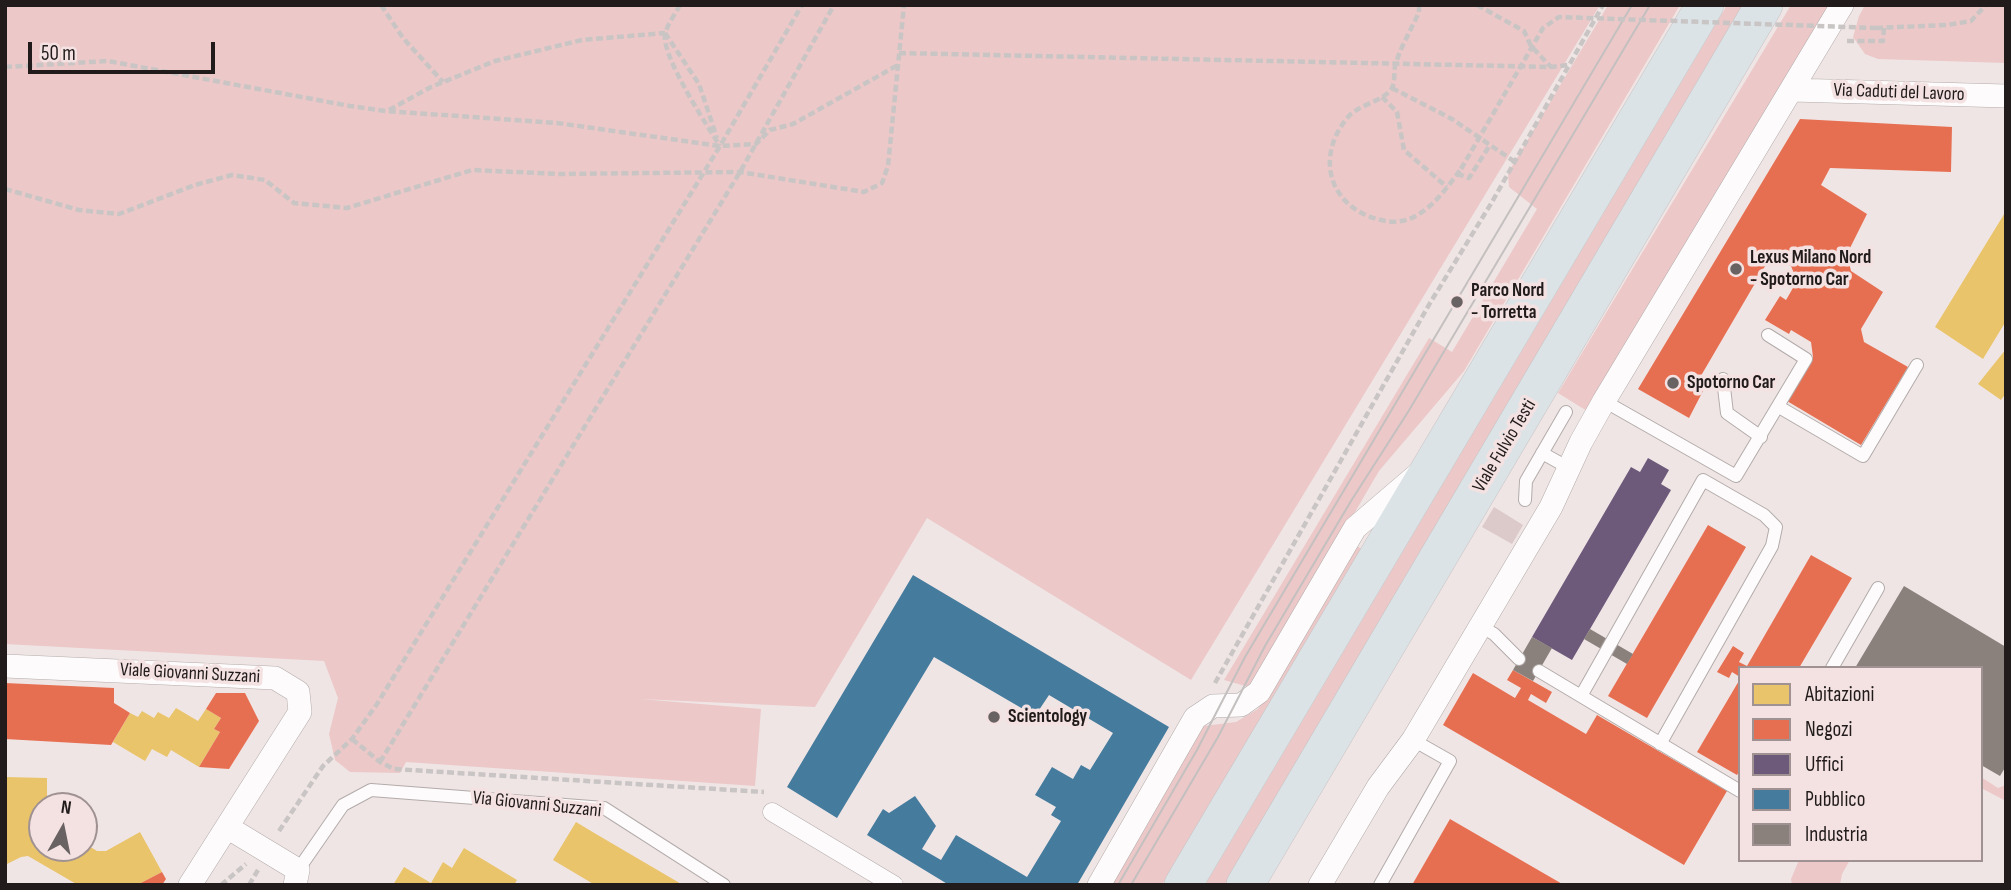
<!DOCTYPE html>
<style>
body{margin:0}
#map{position:relative;width:2011px;height:890px;overflow:hidden;background:#f0e5e5;font-family:"Sofia Sans Condensed",sans-serif}
canvas{display:block}
.frame{position:absolute;inset:0;border:7px solid #211b1b;pointer-events:none}
.legend{position:absolute;left:1738px;top:666px;width:245px;height:196px;box-sizing:border-box;background:#f4e1e1;border:2px solid #a09292;margin:0;padding:9px 12px;list-style:none;font-size:21px;color:#211b1b}
.legend li{display:flex;align-items:center;gap:14px;height:35px}
.legend b{width:35px;border:2px solid #a09292}
.north{position:absolute;left:28px;top:792px;width:70px;height:70px;box-sizing:border-box;background:#f4e1e1;border:2px solid #a09292;border-radius:50%;rotate:9deg;font-size:19px;font-weight:700;line-height:28px;text-align:center;color:#211b1b}
.north::after{content:'';display:block;margin:auto;width:24px;height:32px;background:#696262;clip-path:polygon(50% 0,100% 100%,50% 72%,0 100%)}
.scale{position:absolute;left:28px;top:42px;width:187px;height:32px;box-sizing:border-box;border:4px solid #211b1b;border-top:0;padding-left:9px;font-size:21px;line-height:24px;white-space:nowrap;color:#211b1b;-webkit-text-stroke:5px #f4e1e1;paint-order:stroke}
</style>
<div id="map">
<canvas width="2011" height="890"></canvas>
<div class="frame"></div>
<ul class="legend">
<li><b style="height:19px;background:#e9c46a"></b>Abitazioni</li>
<li><b style="height:19px;background:#e76f51"></b>Negozi</li>
<li><b style="height:19px;background:#6d597a"></b>Uffici</li>
<li><b style="height:19px;background:#457b9d"></b>Pubblico</li>
<li><b style="height:19px;background:#8a817c"></b>Industria</li>
</ul>
<div class="north">N</div>
<div class="scale">50 m</div>
</div>
<script>
const c = document.querySelector('canvas').getContext('2d');
c.lineJoin = 'round';
function fillPath(path, color) { c.fillStyle = color; c.fill(path, 'evenodd'); }
function stroke(path, color, width, dash) { c.strokeStyle = color; c.lineWidth = width; c.lineCap = dash ? 'butt' : 'round'; c.setLineDash(dash || []); c.stroke(path); }
function drawText(font, color, halo, rows, align = 'center') {
  c.font = font + ' "Sofia Sans Condensed",sans-serif'; c.lineWidth = 7; c.setLineDash([]); c.textBaseline = 'middle'; c.strokeStyle = halo; c.fillStyle = color; for (const [text, x, y, turn = 0] of rows) {
    c.save(); c.translate(x, y); c.rotate((+turn || 0) * Math.PI / 180); c.textAlign = isNaN(turn) ? turn : align; if (halo) c.strokeText(text, 0, 0); c.fillText(text, 0, 0); c.restore();
  }
}
const green = new Path2D(`
 M5 5H1600L1191 680 927 518 815 707 640 699 761 709 755 786 406 762 400 773 350 772 335 760 329 734 338 698 324 661 5 644Z
 M1608 5H1680L1464 371 1379 471 1256 681 1249 687 1224 680 1429 338 1452 352 1537 209 1509 187 1508 173Z
 M1727 5H1747L1225 885H1205Z
 M1791 5H1829L1587 411 1558 393Z
 M1865 5H2006V63L1878 59 1865 54 1853 37 1859 16Z
 M1355 545 1362 549 1162 885H1108L1197 734 1204 726 1236 722 1258 709Z
 M1981 777 1998 788 2006 785V801L1981 788Z
 M1799 860H1850L1842 874 1840 885H1792L1791 879Z`);
const homes = new Path2D(`
 M2006 211V321L1983 359 1935 327Z
 M2006 349V393L2001 400 1978 384Z
 M176 708 198 721 206 709 221 718 214 729 220 732 199 767 171 750 167 757 152 749 145 761 113 742 130 713 138 717 142 711 154 718 158 712 169 718Z
 M5 777 47 778V806H42V848H84V843L97 851H106L140 832 162 872 137 885H78L28 856 21 857 5 865Z
 M576 822 596 834 683 885H595L553 860Z
 M464 848 517 880 514 885H393L404 867 431 883 443 862 452 868Z`);
const shops = new Path2D(`
 M1800 119 1952 127 1951 172 1830 168 1821 185 1867 214 1847 254 1851 271 1883 292 1861 329 1864 342 1908 367 1861 445 1787 401 1813 357 1811 342 1791 330 1789 334 1765 320 1780 296 1786 300 1797 281 1791 266 1771 256 1695 386 1703 391 1689 418 1638 389Z
 M1708 525 1746 547 1647 718 1608 696Z
 M1811 555 1852 578 1799 668H1740V677L1732 672 1729 678 1717 672 1733 646 1744 653 1739 662 1747 666Z
 M1513 670 1552 692 1546 703 1531 694 1528 700 1586 734 1597 715 1727 791 1684 865 1443 725 1473 673 1515 698 1521 688 1507 680Z
 M1740 679V770L1737 775 1697 752Z
 M5 683 114 688V703L130 713 111 745 5 739Z
 M216 693H245L259 721 229 769 199 767 220 732 214 729 221 718 206 709Z
 M1450 819 1564 885H1412Z
 M162 872 166 879 162 885H137Z`);
const offices = new Path2D(`
 M1648 458 1669 470 1661 484 1671 490 1572 660 1532 637 1631 467 1640 472Z`);
const public = new Path2D(`
 M913 575 1169 727 1077 885H949L867 835 883 809 889 813 915 796 936 826 922 849 941 860 956 835 1027 877 1061 821 1051 815 1056 807 1035 795 1052 767 1073 779 1081 765 1090 770 1113 733 1049 695 1035 716 934 657 837 818 787 787Z`);
const industry = new Path2D(`
 M1904 586 2006 647V766L2000 776 1981 765V668H1855Z
 M1590 629 1633 654 1627 664 1584 639Z
 M1532 637 1552 648 1533 681 1513 670Z`);
const building = new Path2D(`
 M1494 507 1523 525 1512 544 1482 527Z`);
const path = new Path2D(`
 M381 5 403 38 443 82
 M680 5C675 14 667 25 665 34 661 55 707 126 720 146
 M1419 5V12C1411 30 1400 48 1395 66 1394 73 1395 82 1392 88 1385 101 1359 104 1348 117 1312 160 1332 212 1386 221 1420 227 1443 193 1461 169
 M1477 5 1524 31 1531 46 1551 67
 M1876 28 1947 25 1971 21 1986 5
 M665 33 699 84 717 138
 M1847 41H1883L1884 28
 M899 53 1551 67 1568 65
 M5 67 108 61 350 106 386 111 557 123 720 146 756 144 770 130 793 124 898 65
 M1392 88 1452 119 1515 162
 M1382 97 1397 112 1404 150 1447 187
 M389 110 431 87 495 61 582 40 665 33
 M1457 174 1469 178 1490 145
 M5 189 79 210 119 214 195 185 232 175 265 180 294 203 347 208 472 170 559 174 740 172 864 192 882 183 888 166 904 5
 M1215 683 1430 303 1492 202 1603 5
 M352 739 380 762 394 769 764 792
 M380 762 740 172 834 5
 M279 831 323 766 352 739 377 704 720 146 802 5
 M221 885 246 864
 M249 885 258 870`);
const service = new Path2D(`
 M1723 379 1727 413 1761 437
 M1604 401 1736 476 1806 359 1768 335
 M1779 407 1863 456 1917 365
 M1542 453 1569 468
 M1525 500 1526 481 1566 412
 M1480 626 1494 634 1519 659
 M1832 668 1878 588
 M1539 671 1740 791
 M1581 696 1703 480 1764 515 1776 527 1772 546 1660 744
 M298 870 343 805 371 790 604 808 724 885
 M1380 885 1450 761 1413 740`);
const pedestrian = new Path2D(`
 M772 812 894 885`);
const minor = new Path2D(`
 M1792 90 2006 96
 M5 666 275 678 298 692 300 712 190 885
 M227 827 298 870 295 885
 M1099 885 1195 718 1213 706 1241 705 1259 692 1355 528 1417 475
 M1320 885 1378 787 1413 740 1551 507 1581 442 1604 401 1842 5`);
const primary = new Path2D(`
 M1183 885 1705 5
 M1245 885 1764 5`);
const tram = new Path2D(`
 M1118 885 1197 750 1245 657 1632 5
 M1131 885 1218 737 1265 646 1351 501 1408 412 1650 5`);
const pathBridge = new Path2D(`
 M1461 169 1543 28 1559 17 1876 28`);
const markers = [
 [1736,269,7,"#696262"],
 [1457,302,7,"#696262"],
 [1673,383,7,"#696262"],
 [994,717,7,"#696262"]
];
const streetNames = [
 ["Via Caduti del Lavoro",1899,93,2],
 ["Viale Fulvio Testi",1505,446,-59],
 ["Viale Giovanni Suzzani",190,674,3],
 ["Via Giovanni Suzzani",537,805,6]
];
const poiNames = [
 ["Lexus Milano Nord",1750,258],
 ["- Spotorno Car",1750,280],
 ["Parco Nord",1471,291],
 ["- Torretta",1471,313],
 ["Spotorno Car",1687,383],
 ["Scientology",1008,717]
];
fillPath(green, '#ecc8c8');
fillPath(homes, '#e9c46a');
fillPath(shops, '#e76f51');
fillPath(offices, '#6d597a');
fillPath(public, '#457b9d');
fillPath(industry, '#8a817c');
fillPath(building, '#dcc9c9');
stroke(service, '#b3abab', 14);
stroke(pedestrian, '#b3abab', 19);
stroke(minor, '#b3abab', 24);
stroke(primary, '#c9c3c3', 38);
stroke(path, '#c9c5c5', 4.5, [7, 3.5]);
stroke(service, '#fdfbfb', 12);
stroke(pedestrian, '#fdfbfb', 18);
stroke(minor, '#fdfbfb', 23);
stroke(primary, '#dbe3e7', 37);
stroke(tram, '#c4c0c0', 2);
stroke(pathBridge, '#c9c5c5', 4.5, [7, 3.5]);
for (const [x, y, r, color] of markers) { const dot = new Path2D(); dot.arc(x, y, r, 0, 2 * Math.PI); c.fillStyle = color; c.fill(dot); stroke(dot, '#f4e1e1', 2.5); }
drawText('19px', '#211b1b', '#f4e1e1', streetNames);
drawText('bold 19px', '#211b1b', '#f4e1e1', poiNames, 'left');
</script>
